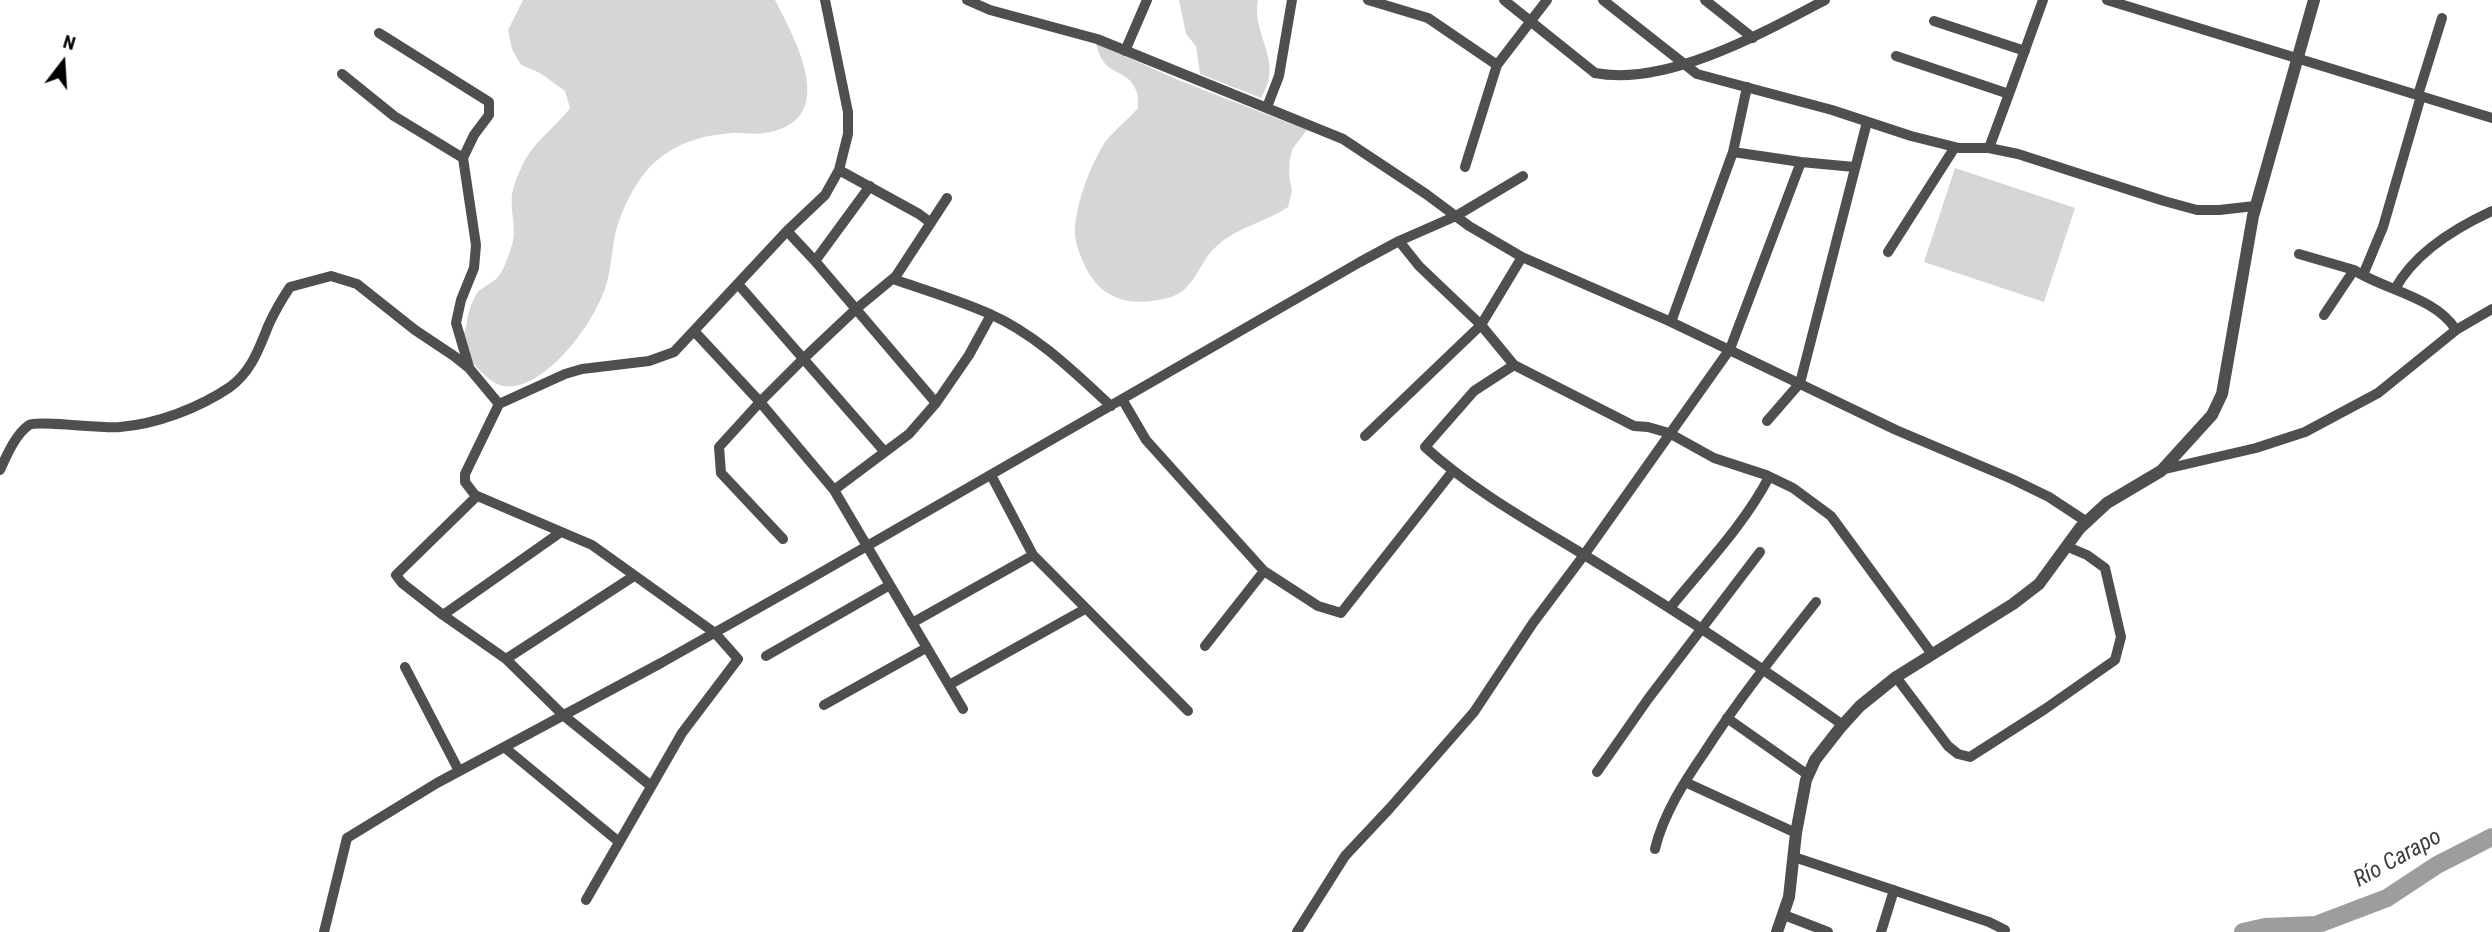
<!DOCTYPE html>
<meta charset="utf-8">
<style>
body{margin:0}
#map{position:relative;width:2492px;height:932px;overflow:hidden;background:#fff;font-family:"Roboto Condensed",sans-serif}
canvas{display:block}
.north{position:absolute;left:28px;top:28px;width:70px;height:70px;-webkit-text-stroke:5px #fff;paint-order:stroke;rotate:17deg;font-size:19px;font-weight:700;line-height:28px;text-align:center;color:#000}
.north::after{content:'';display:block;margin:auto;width:24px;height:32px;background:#000;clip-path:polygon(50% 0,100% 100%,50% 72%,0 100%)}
</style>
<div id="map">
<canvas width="2492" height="932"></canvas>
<div class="north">N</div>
</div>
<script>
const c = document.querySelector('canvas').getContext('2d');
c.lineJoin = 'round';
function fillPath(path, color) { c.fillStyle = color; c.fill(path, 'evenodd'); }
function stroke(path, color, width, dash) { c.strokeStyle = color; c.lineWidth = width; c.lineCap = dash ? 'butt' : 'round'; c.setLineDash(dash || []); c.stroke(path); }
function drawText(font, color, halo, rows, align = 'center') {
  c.font = font + ' "Roboto Condensed",sans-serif'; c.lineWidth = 5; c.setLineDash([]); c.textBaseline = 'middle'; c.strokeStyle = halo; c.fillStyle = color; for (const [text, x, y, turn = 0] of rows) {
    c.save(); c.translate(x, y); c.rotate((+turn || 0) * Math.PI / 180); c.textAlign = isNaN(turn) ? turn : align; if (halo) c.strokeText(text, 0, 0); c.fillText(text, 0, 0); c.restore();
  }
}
const green = new Path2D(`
 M523 0H775C796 41 841 121 765 133 754 135 744 132 733 133 704 135 678 142 655 162 636 179 621 210 615 235 612 251 611 267 607 282 598 315 565 361 535 378 524 385 506 390 495 383 482 374 466 360 463 343 462 337 466 328 467 322 468 313 472 300 478 292 484 286 494 282 499 276 505 267 510 252 513 241 516 226 510 209 512 194 514 184 519 172 523 164 534 141 555 128 570 108L565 91 540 73 521 65 512 49 508 30Z
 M1179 0H1258C1251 36 1285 60 1261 98L1200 74 1196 46 1186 34Z
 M1096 43 1178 80 1307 130 1293 148 1290 158 1289 176 1292 191 1288 207C1266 222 1238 227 1218 245 1198 261 1196 291 1168 298 1131 307 1101 301 1084 264 1079 252 1074 241 1075 228 1077 201 1089 170 1102 147 1110 133 1128 120 1138 108 1138 103 1138 94 1136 90 1125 65 1104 80 1096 43Z
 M1955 168 2075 208 2044 302 1924 262Z`);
const river = new Path2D(`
 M2243 932 2265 927 2316 925 2387 898 2437 865 2492 837`);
const minor = new Path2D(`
 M967 0 990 10 1097 39 1343 139 1426 194 1469 226 1522 257 1669 321 1896 430 2012 479 2049 497 2087 522
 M1368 0 1428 18 1497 65
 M1504 0 1595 73C1666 87 1763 33 1825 0
 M1603 0 1697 74 1832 110 1911 136 1959 148H1989L2018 154 2164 201 2197 210H2219L2255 206
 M1705 0 1753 38
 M2107 0 2492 118
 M1934 21 2025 51
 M379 33 489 102V115L474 135 463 158 476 245 474 268 461 300 456 323 469 367
 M1125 51 1147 0
 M1896 56 2009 94 2043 0
 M342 74 394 116 463 158
 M2418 95 2442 18
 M1267 107 1279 76 1292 0
 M1989 148 2009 94
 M1733 152 1801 162 1854 167
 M1465 167 1497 65 1547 0
 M839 170 919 214 931 223
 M787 231 815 261 936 403
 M1399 241 1419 266 1481 325 1514 365 1634 426 1648 427 1669 433 1714 458 1766 475 1793 488 1831 516 1932 654
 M1888 252 1955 147
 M2299 254 2354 270
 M815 261 870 186
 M2363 275 2383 227 2421 96
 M893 279C925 290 959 300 990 314 1037 335 1074 372 1111 406
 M738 284 884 451
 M2395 289C2415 252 2455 228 2492 211
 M2324 315 2354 270C2384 290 2436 297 2456 330
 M1671 322 1733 152 1747 87
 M694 331 760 402 834 490 963 709
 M1514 365 1474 391 1425 447C1479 496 1545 530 1607 569 1687 618 1765 670 1843 725
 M1122 399 1146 440 1264 571 1318 606 1341 613 1452 472
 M1767 421 1800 383 1867 122
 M1365 436 1481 325 1522 257
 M0 470C7 455 15 435 29 425 37 420 103 429 120 427 157 424 199 408 230 387 252 371 259 348 269 324 275 311 282 299 290 287L331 276 357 284 415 330 454 356 469 368 499 404
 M2161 470 2256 448 2305 432 2378 393 2456 330 2492 309
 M991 475 1033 555 1188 711
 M834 490 909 434 936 403 969 355 991 315
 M477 496 396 575 402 583 443 615 506 659 563 715 651 786
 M783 539 721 473 719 447 760 402 803 359 856 309 896 276 947 198
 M1670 608C1704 566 1744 525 1769 477
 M443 615 561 532
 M912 623 1033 555
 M1205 646 1264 571
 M766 656 890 585
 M506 659 634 576
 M405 667 459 771
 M1896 677 1948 746 1958 754 1970 757 2045 709 2115 660 2121 637 2105 568 2087 555 2068 547
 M949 685 1085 609
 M824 705 926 648
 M1727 718 1808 775
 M504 747 619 842
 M1597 772 1648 699 1760 552
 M1685 782 1796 833
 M1655 849C1663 815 1684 782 1704 753 1738 700 1777 651 1816 602
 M1794 857 1989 922 2005 930
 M586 900 682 733 738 659 715 633 592 545 475 495 465 482V474L499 404 565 374 582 369 649 361 674 352 787 231 825 195 839 170 848 134V112L825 0
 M1784 915 1828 932
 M324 932 347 838 437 783 661 663 808 580 1360 262 1399 241 1456 216 1523 176
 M1297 932 1345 856 1390 808 1474 712 1533 623 1584 555 1730 349 1801 162
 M1881 932 1894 890`);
const tertiary = new Path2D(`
 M1777 932 1789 897 1796 833 1806 780 1815 760 1840 728 1860 706 1896 677 2013 604 2039 584 2080 528 2107 503 2161 471 2212 415 2222 394 2253 216 2314 0`);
const waterNames = [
 ["Río Carapo",2398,859,-29]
];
fillPath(green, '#d6d6d6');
stroke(river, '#9d9d9d', 18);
stroke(minor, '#4f4f4f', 10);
stroke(tertiary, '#4f4f4f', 12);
drawText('italic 23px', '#3e3e3e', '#fff', waterNames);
</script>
